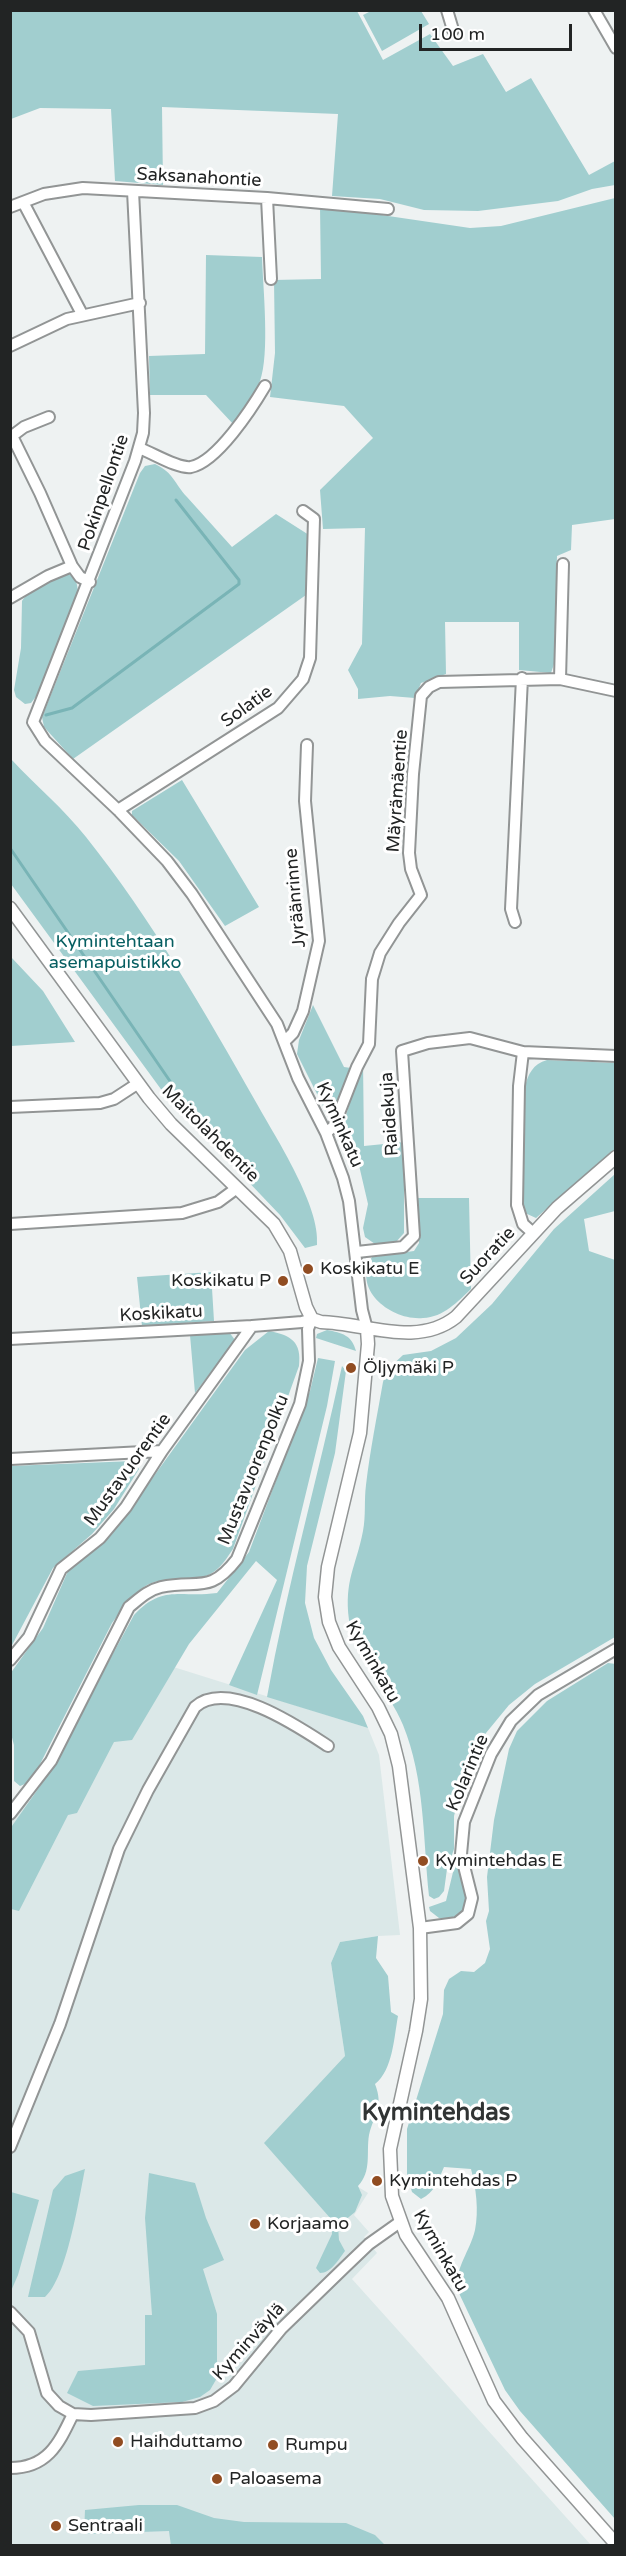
<!DOCTYPE html>
<meta charset="utf-8">
<style>
body{margin:0}
#map{position:relative;width:626px;height:2556px;overflow:hidden;background:#eef2f2;font-family:"Varela Round",sans-serif}
canvas{display:block}
.frame{position:absolute;inset:0;border:12px solid #222424;pointer-events:none}
.scale{position:absolute;left:419px;top:24px;width:153px;height:27px;box-sizing:border-box;border:3px solid #222424;border-top:0;padding-left:8px;font-size:18px;line-height:21px;white-space:nowrap;color:#222424;-webkit-text-stroke:4px #fff;paint-order:stroke}
</style>
<div id="map">
<canvas width="626" height="2556"></canvas>
<div class="frame"></div>
<div class="scale">100 m</div>
</div>
<script>
const c = document.querySelector('canvas').getContext('2d');
c.lineJoin = 'round';
function fillPath(path, color) { c.fillStyle = color; c.fill(path, 'evenodd'); }
function stroke(path, color, width, dash) { c.strokeStyle = color; c.lineWidth = width; c.lineCap = dash ? 'butt' : 'round'; c.setLineDash(dash || []); c.stroke(path); }
function drawText(font, color, halo, rows, align = 'center') {
  c.font = font + ' "Varela Round",sans-serif'; c.lineWidth = 6; c.setLineDash([]); c.textBaseline = 'middle'; c.strokeStyle = halo; c.fillStyle = color; for (const [text, x, y, turn = 0] of rows) {
    c.save(); c.translate(x, y); c.rotate((+turn || 0) * Math.PI / 180); c.textAlign = isNaN(turn) ? turn : align; if (halo) c.strokeText(text, 0, 0); c.fillText(text, 0, 0); c.restore();
  }
}
const built = new Path2D(`
 M148 1659 368 1728 379 1755 400 1935 378 1936 340 1942 331 1963 345 2056 290 2145 368 2193 354 2215 369 2232 364 2237 377 2253 352 2279 591 2545H11L10 1820 40 1790Z`);
const green = new Path2D(`
 M11 10 357 11 383 60 430 34 453 66 483 54 506 92 531 78 589 175 615 161V185L592 189 558 201 478 211 424 210 380 199 332 196 338 114 162 107 163 185 115 181 111 109 40 108 11 119Z
 M371 11H421L429 24 382 51 363 15Z
 M615 198V519L572 525 571 550 557 556 554 664 551 673 519 670V622H445L446 674 421 683 415 698 390 696 358 699V689L348 670 362 644 365 528 323 529 320 490 373 438 344 406 270 397 275 353 274 280 321 279 320 206 470 228 501 226Z
 M206 255 262 257C263 288 270 354 260 381 254 398 244 411 234 425L206 395H150L149 356 205 354Z
 M155 464C174 473 174 483 187 497 202 514 217 530 232 547L276 514 309 535 306 595 73 759 44 727 42 717 140 473 145 466Z
 M69 574 76 580 79 596 38 694 31 703 25 704 16 697 14 690 21 648 22 601C29 589 55 576 69 574Z
 M11 759C35 785 64 809 86 837 152 920 205 1012 257 1104 276 1138 321 1207 317 1245L305 1248 280 1215 163 1092 11 884Z
 M182 780 259 907 225 926 179 861 132 815V811Z
 M11 957 43 991 75 1042 11 1046Z
 M313 1005 344 1067 351 1068 333 1111 326 1112 297 1054 299 1040Z
 M547 1060 615 1063V1149L536 1218 525 1213 522 1200 525 1087C528 1074 533 1064 547 1060Z
 M363 1061 364 1146 404 1142V1233L396 1242 375 1244 365 1237 363 1228 368 1204 358 1161 345 1147 341 1131Z
 M615 1174V1211L584 1219 589 1251 615 1260V1637L535 1684 509 1705 486 1733 466 1770 454 1816V1849L447 1869 444 1891 439 1897 434 1899 429 1896C423 1839 425 1779 403 1725 389 1690 355 1659 349 1620 344 1580 356 1567 363 1531 366 1516 364 1500 366 1485 370 1451 377 1416 383 1382L387 1370 403 1355 431 1351 456 1338 492 1304 554 1229Z
 M418 1198H469L471 1289C457 1302 444 1317 423 1318 392 1321 351 1290 372 1257L414 1251 419 1243Z
 M211 1272 214 1321 142 1326 137 1277Z
 M327 1330C342 1333 352 1335 356 1351L316 1338 317 1334Z
 M269 1331C291 1335 302 1342 299 1366L233 1549C228 1556 223 1565 215 1571 198 1585 168 1574 147 1585 132 1593 122 1610 112 1623L37 1770 25 1784 20 1786 14 1781V1745L10 1730V1674L43 1628 68 1571 112 1534 245 1350Z
 M229 1332 235 1340 195 1393 190 1335Z
 M318 1358 335 1361 327 1406 257 1695 229 1685 277 1580 256 1561 189 1644 132 1740 114 1742 77 1813 68 1815 19 1911 11 1909 12 1826 45 1779 134 1615C163 1584 180 1598 217 1593L249 1552 310 1391Z
 M342 1366 346 1371 335 1453 307 1566 305 1603 314 1638 331 1670 363 1716 368 1728 267 1697C287 1586 318 1477 342 1366Z
 M133 1461 139 1469 114 1509 92 1534 53 1568 11 1647V1466Z
 M608 1663 616 1664 615 2519 520 2411 505 2390 457 2289C455 2268 470 2251 475 2230 479 2210 476 2188 471 2169L444 2167C438 2181 435 2192 421 2199L412 2192 407 2175V2129L443 2014 444 1990 449 1979 461 1971 474 1972 485 1963 490 1949 486 1921 489 1911 487 1877 494 1820 509 1749 517 1731 547 1701Z
 M458 1862C463 1883 479 1925 439 1918L430 1911 429 1907 446 1901 454 1868Z
 M378 1936 376 1958 388 1976 391 2012 398 2016C394 2037 393 2070 375 2084 384 2107 374 2114 369 2135 366 2153 372 2171 358 2186L362 2195 355 2212 338 2226 339 2240 345 2251C339 2259 331 2273 320 2273L316 2268 332 2234 331 2219 264 2143 345 2056 331 1963 340 1942Z
 M85 2169C79 2198 67 2278 45 2297H28L53 2190 65 2176Z
 M149 2173 195 2183 206 2218 224 2260 203 2269 217 2314V2378L210 2390 200 2397 182 2402 93 2406 67 2393 78 2371 145 2365V2315H152L145 2218Z
 M11 2192 39 2200 18 2275 11 2291Z
 M139 2505H177L214 2518 244 2522 346 2523 375 2535 385 2545 171 2546 169 2531 84 2534 85 2510Z`);
const stream = new Path2D(`
 M46 715 72 708 239 584V580L176 500
 M10 848 174 1087`);
const minor = new Path2D(`
 M447 10 453 30
 M594 10 616 48
 M133 191 144 413 143 433 135 461 33 722 45 741 118 810 167 861 192 894 277 1024 298 1078 326 1133 343 1178 349 1201 362 1310 367 1329
 M267 198 271 279
 M23 202 82 314
 M10 207 44 194 83 188 267 198 388 209
 M10 346 67 319 140 303
 M49 417 24 427 12 436 40 493 72 566 80 577 90 582
 M139 448C153 453 178 469 191 467 217 462 252 408 265 386
 M10 598 48 576 72 566
 M560 679 563 564
 M118 810 278 708 303 679 310 658 314 519 303 511
 M515 922 511 909 522 678
 M285 1041 293 1033 303 1011 319 941 305 801 307 745
 M523 1052 519 1086 517 1205 523 1224 533 1233
 M10 1107 100 1103 114 1099 137 1084
 M326 1133 334 1126 357 1067 369 1044 372 979 380 953 399 923 421 895 411 869 409 853 413 774 421 696 429 687 439 682 560 679 616 691
 M10 1224 182 1213 218 1202 237 1188
 M357 1252 403 1247 414 1236 402 1051 428 1043 470 1038 523 1052 616 1056
 M10 1339 252 1326 302 1322 312 1319
 M10 1459 162 1451
 M10 1660 29 1637 61 1569 100 1538 126 1507 162 1451 252 1326
 M10 1814 51 1761 129 1607C139 1599 148 1590 161 1587 198 1579 209 1595 237 1559L300 1404 309 1361 308 1329 312 1319
 M420 1928 457 1923 468 1914 472 1898 461 1854 464 1822 491 1754 511 1721 538 1695 616 1649
 M10 2147 60 2024 119 1849 148 1790 195 1707C227 1678 299 1727 328 1746
 M10 2312 29 2332 47 2393 59 2406 73 2414
 M10 2468C48 2468 59 2443 73 2414L91 2415 195 2408 214 2401 234 2386 281 2329 346 2266 369 2244 400 2222`);
const tertiary = new Path2D(`
 M10 908 149 1098 171 1124 274 1224 290 1251 306 1307 312 1319 321 1322C365 1323 417 1348 456 1317L557 1208 616 1157
 M367 1329 368 1344 360 1433 328 1567 325 1597 329 1622 339 1647 378 1707 391 1734 399 1766 420 1928 421 1999 416 2031 390 2149 392 2196 406 2235 448 2298 494 2401 522 2438 616 2544`);
const markers = [
 [308,1269,6,"#914d22"],
 [283,1281,6,"#914d22"],
 [351,1368,6,"#914d22"],
 [423,1861,6,"#914d22"],
 [377,2181,6,"#914d22"],
 [255,2224,6,"#914d22"],
 [118,2442,6,"#914d22"],
 [273,2445,6,"#914d22"],
 [217,2479,6,"#914d22"],
 [56,2526,6,"#914d22"]
];
const streetNames = [
 ["Saksanahontie",199,178,3],
 ["Pokinpellontie",104,493,-71],
 ["Solatie",247,707,-36],
 ["Mäyrämäentie",398,791,-86],
 ["Jyräänrinne",296,898,-95],
 ["Raidekuja",390,1114,-94],
 ["Kyminkatu",339,1125,66],
 ["Maitolahdentie",210,1134,45],
 ["Suoratie",488,1256,-47],
 ["Koskikatu",161,1314,-3],
 ["Mustavuorentie",128,1470,-54],
 ["Mustavuorenpolku",254,1470,-68],
 ["Kyminkatu",372,1662,60],
 ["Kolarintie",468,1773,-67],
 ["Kyminkatu",440,2251,60],
 ["Kyminväylä",249,2342,-48]
];
const parkNames = [
 ["Kymintehtaan",115,942],
 ["asemapuistikko",115,963]
];
const poiNames = [
 ["Koskikatu E",320,1269],
 ["Koskikatu P",271,1281,"right"],
 ["Öljymäki P",363,1368],
 ["Kymintehdas E",435,1861],
 ["Kymintehdas P",389,2181],
 ["Korjaamo",267,2224],
 ["Haihduttamo",130,2442],
 ["Rumpu",285,2445],
 ["Paloasema",229,2479],
 ["Sentraali",68,2526]
];
const districtNames = [
 ["Kymintehdas",436,2114]
];
fillPath(built, '#dbe8e8');
fillPath(green, '#a1cecf');
stroke(stream, '#79b4b6', 3);
stroke(minor, '#929595', 14);
stroke(tertiary, '#929595', 15);
stroke(minor, '#fff', 10);
stroke(tertiary, '#fff', 12);
for (const [x, y, r, color] of markers) { const dot = new Path2D(); dot.arc(x, y, r, 0, 2 * Math.PI); c.fillStyle = color; c.fill(dot); stroke(dot, '#fff', 2); }
drawText('18px', '#222424', '#fff', streetNames);
drawText('18px', '#065e61', '#fff', parkNames);
drawText('18px', '#222424', '#fff', poiNames, 'left');
drawText('bold 24px', '#313434', '#fff', districtNames);
</script>
